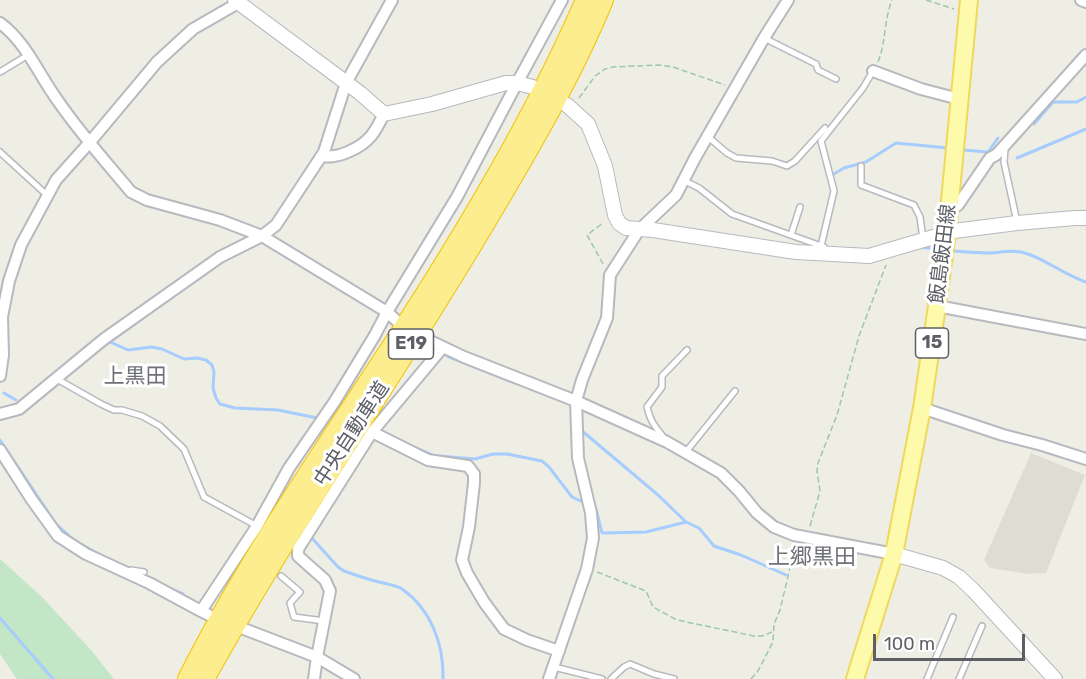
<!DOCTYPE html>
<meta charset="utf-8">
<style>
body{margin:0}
#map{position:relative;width:1086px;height:679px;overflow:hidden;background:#efeee5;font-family:Rubik,sans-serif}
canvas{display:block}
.scale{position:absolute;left:873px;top:634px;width:152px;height:27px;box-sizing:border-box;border:3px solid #5d5f65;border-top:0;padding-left:8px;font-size:18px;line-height:21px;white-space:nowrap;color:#5d5f65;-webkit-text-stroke:4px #fff;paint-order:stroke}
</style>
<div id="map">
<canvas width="1086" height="679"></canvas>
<div class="scale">100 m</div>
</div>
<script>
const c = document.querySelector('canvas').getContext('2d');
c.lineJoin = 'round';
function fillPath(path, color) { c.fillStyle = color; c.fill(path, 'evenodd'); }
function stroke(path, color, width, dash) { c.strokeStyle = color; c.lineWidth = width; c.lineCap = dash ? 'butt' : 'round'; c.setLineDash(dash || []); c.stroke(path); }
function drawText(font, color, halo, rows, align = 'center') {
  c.font = font + ' Rubik,"Noto Sans JP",sans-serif'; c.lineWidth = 6; c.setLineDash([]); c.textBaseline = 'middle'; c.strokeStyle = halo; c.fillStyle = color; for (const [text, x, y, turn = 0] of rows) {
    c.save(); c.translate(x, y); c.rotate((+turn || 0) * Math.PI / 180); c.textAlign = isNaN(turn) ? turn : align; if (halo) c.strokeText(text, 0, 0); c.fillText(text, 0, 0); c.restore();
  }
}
const education = new Path2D(`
 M1031 453 1085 475 1046 573 1028 574 990 568 984 560Z`);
const green = new Path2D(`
 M0 559 42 597 91 650 114 679H17L0 654Z`);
const stream = new Path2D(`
 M1034 124 1053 102H1077L1086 97
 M963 150 988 152 998 138
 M1017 158 1086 129
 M832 175 844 168 866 162 896 143 948 148
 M251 247 258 244
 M920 247 935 249
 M954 251C966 252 979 253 991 253 1004 252 1015 249 1028 254 1048 261 1065 275 1086 282
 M110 342 128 350 151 347 162 349 184 359 197 358 206 360 212 365 214 372 213 388 216 398 220 404 235 408 278 410 317 418
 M100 349 143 318
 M447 356 515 383
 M4 393 16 400
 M581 430 658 495 686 522
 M0 440 56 524 75 541 99 554
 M418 449 432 455
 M439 456 475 459 493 454H507L542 461 549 467 572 497 581 501
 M596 509 602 533 646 532 686 522 699 528 714 546 741 555 786 575
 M311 537 338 567 344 571C355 575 367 579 379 582 387 584 395 585 402 589 431 609 444 645 443 679
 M162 585 183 594
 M0 618 53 679`);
const path = new Path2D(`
 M926 0 954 9
 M878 62C886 42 884 20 892 0
 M579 98 595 76 605 69 613 67 659 65 673 67 725 85
 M603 264 587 235 603 223
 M810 526 820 491 817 471 818 463 837 415 859 336 886 265
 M597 572 646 591 653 607 677 620 754 636H762L772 632
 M751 679 758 671 773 642 774 624 780 610 795 547 796 546`);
const service = new Path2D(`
 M764 38 816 64 818 70 836 79
 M0 72 28 55
 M707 136 727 153 736 158 772 161 787 166 795 161 825 128
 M1005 148 1004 162 1017 222
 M0 152 48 196
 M861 166V185L914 205 920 217 923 239
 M683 180 699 188 732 214 824 247
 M791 235 800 207
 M821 246 834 191 821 141 863 88 873 71
 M57 379 101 404 114 410H122L142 416 160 426 184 449 204 497 257 526
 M664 438C655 426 651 423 647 407L662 387V376L687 350
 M685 453 735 391
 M131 570 144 572
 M281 576 300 592 290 603 294 617 324 621
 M554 667 602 679
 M611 679 624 667 630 664 654 674 674 679
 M927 679 953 617
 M959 679 982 626`);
const minor = new Path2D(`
 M1081 0 1086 2
 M0 23C26 42 39 75 58 101 80 133 106 162 131 192L147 200 220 220 262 236 387 312 397 321
 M873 71 921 89 959 99
 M322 156C338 159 361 148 371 136 377 129 380 121 384 114
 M949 211 958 205 990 158 996 155 1006 144 1086 55
 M937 306 1086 334
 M426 339 464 357 576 401 667 442 721 473 739 491 757 513 774 527 794 535 894 554
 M0 376 3 355 2 317 9 281 21 245 56 180 90 142 157 62 193 29 233 6 239 0
 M922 408 1003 435 1042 445 1086 459
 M0 414 19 409 104 339 220 257 262 236 276 225 324 152 346 83 392 0
 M372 432 428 460 468 466 474 474V483L469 527 462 560 467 573 484 602 504 629 527 640 559 651
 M0 450 32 500 58 536 86 554 149 583 201 611 209 615
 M201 611 257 526 289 468 335 401 375 335 387 312 457 197 517 83 562 0
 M244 629 317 657 354 679
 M314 679 317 657 330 591 325 580 298 556V549L372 432 443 347
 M549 679 587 569 593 538 591 513 578 458 576 401 582 380 607 318 610 275 639 230 676 195 695 158 764 38 788 0`);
const tertiary = new Path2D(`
 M235 0 360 93 384 114 432 104 506 83H517L533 87
 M567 105 588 124 605 166 615 215 619 223 626 228 653 230 796 252 869 256 954 231 1017 223 1075 218H1086
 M894 554 943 568 959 577 973 590 1055 679`);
const primary = new Path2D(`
 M855 679 894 554 922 408 937 306 947 233 969 0`);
const motorway = new Path2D(`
 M188 679C248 559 326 448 399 336 468 229 535 117 586 0
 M204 679C292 520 397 372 489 216 530 147 572 75 603 0`);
const shields = [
 [932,343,33],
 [411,344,45]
];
const shieldNames = [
 ["15",932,343],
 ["E19",411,344]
];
const streetNames = [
 ["飯島飯田線",943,254,-83],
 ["中央自動車道",352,434,-57]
];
const neighbourhoodNames = [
 ["上黒田",135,377]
];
const quarterNames = [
 ["上郷黒田",812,558]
];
fillPath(education, '#dfddd3');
fillPath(green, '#c2e6c6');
stroke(stream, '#a6cdfe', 3);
stroke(service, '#b7b9bf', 8);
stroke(minor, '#b7b9bf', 14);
stroke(tertiary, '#b7b9bf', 16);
stroke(primary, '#f0d85d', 20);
stroke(motorway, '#f1c203', 22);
stroke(path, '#9bc7ac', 1.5, [6, 3]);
stroke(service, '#fff', 5);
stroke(minor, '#fff', 10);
stroke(tertiary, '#fff', 14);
stroke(primary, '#fefaab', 16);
stroke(motorway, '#fced8f', 20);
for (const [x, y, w] of shields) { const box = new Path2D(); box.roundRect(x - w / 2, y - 15, w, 30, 4.5); c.fillStyle = '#fff'; c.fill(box); stroke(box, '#5d5f65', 1.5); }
drawText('bold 18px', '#5d5f65', null, shieldNames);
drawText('20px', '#5d5f65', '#fff', streetNames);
drawText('21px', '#6e7177', '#fff', neighbourhoodNames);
drawText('22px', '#6e7177', '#fff', quarterNames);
</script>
